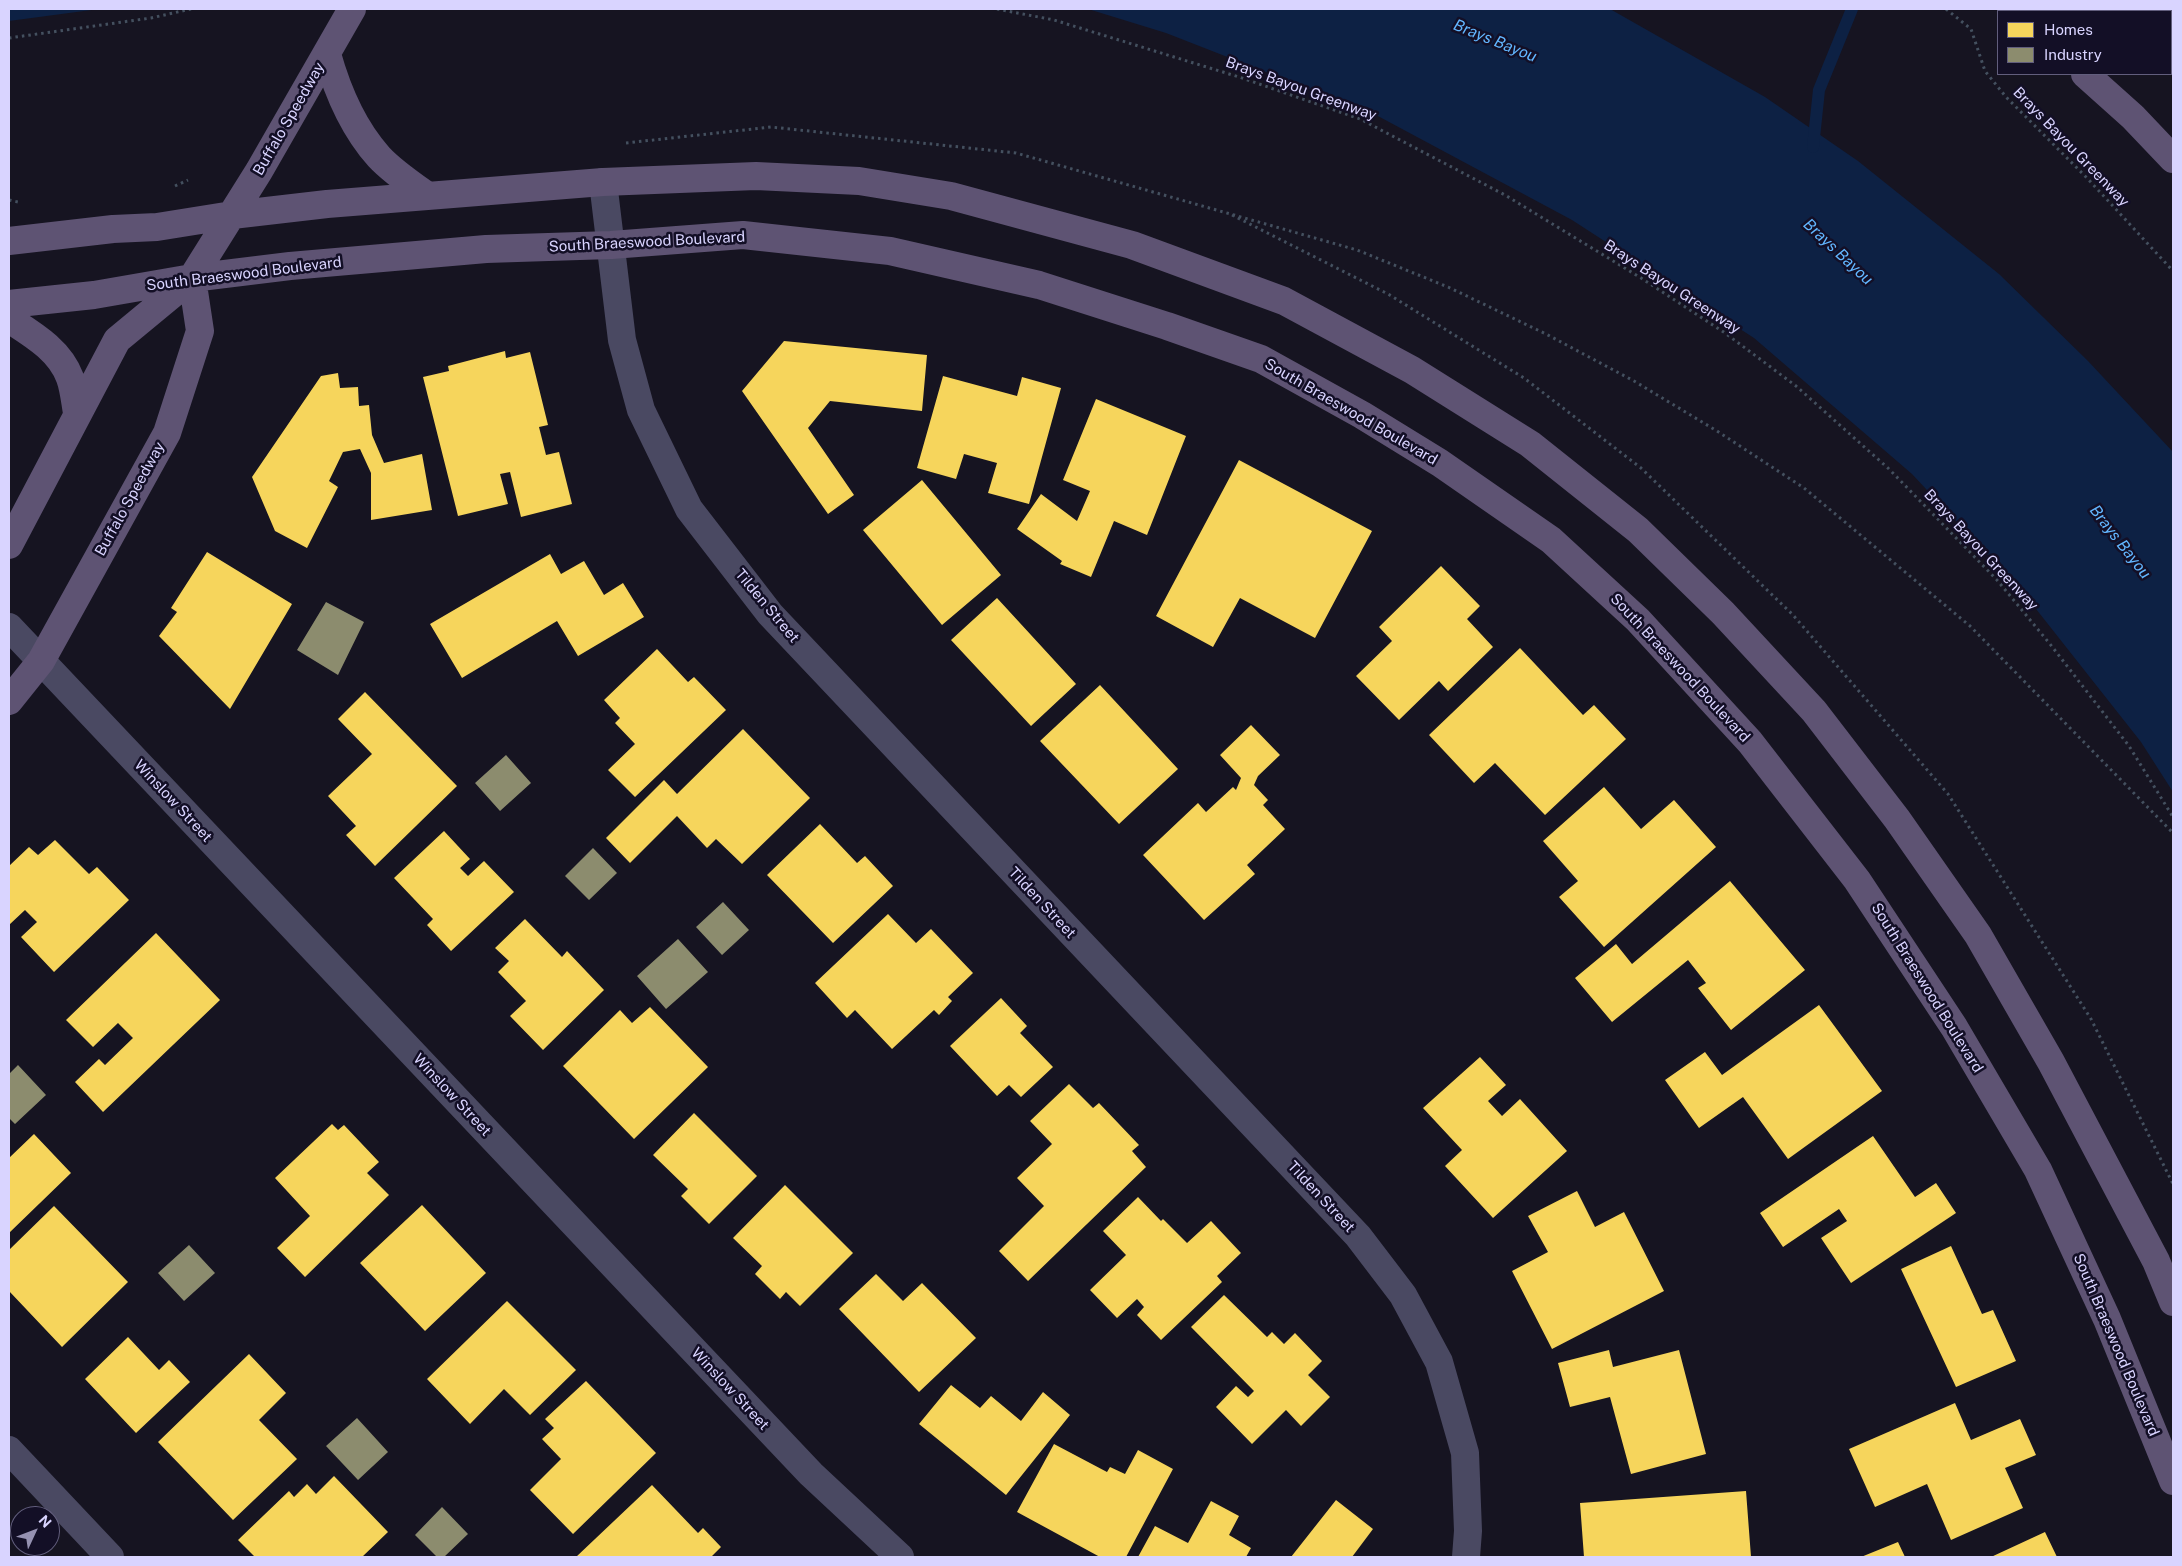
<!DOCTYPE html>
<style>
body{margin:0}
#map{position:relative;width:2182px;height:1566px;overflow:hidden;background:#161421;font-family:"Public Sans",sans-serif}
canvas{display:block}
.frame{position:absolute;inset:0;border:10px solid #d9d4ff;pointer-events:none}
.legend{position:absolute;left:1997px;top:10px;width:175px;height:65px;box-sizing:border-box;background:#130f26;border:1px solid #625e7d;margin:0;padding:6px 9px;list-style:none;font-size:15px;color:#d9d4ff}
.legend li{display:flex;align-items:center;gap:10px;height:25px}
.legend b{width:25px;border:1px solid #625e7d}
.north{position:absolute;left:10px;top:1506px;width:50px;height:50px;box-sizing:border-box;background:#130f26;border:1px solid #625e7d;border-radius:50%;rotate:47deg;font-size:14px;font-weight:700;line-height:20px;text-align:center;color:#d9d4ff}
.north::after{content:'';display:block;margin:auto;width:18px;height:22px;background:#9591b1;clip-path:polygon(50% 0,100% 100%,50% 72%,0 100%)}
</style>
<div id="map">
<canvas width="2182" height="1566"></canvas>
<div class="frame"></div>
<ul class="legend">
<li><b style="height:14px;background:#f6d55c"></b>Homes</li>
<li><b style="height:14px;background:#8c8c6e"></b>Industry</li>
</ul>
<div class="north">N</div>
</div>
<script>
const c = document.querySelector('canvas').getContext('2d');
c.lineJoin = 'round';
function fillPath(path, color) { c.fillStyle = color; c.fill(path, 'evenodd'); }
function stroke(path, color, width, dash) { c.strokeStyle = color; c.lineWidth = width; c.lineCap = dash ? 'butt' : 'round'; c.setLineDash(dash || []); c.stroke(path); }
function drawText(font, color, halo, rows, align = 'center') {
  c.font = font + ' "Public Sans",sans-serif'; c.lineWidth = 5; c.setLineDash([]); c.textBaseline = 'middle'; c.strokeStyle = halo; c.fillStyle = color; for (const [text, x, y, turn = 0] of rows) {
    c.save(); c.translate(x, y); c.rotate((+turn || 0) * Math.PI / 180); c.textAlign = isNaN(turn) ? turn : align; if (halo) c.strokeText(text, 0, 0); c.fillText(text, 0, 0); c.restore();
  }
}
const water = new Path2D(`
 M9 9H99L9 21Z
 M1088 9H1610L1765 97 1858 161 1999 274 2088 361 2173 452V792L2141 742 2025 595 1912 474 1754 338 1572 220 1376 115 1166 33Z`);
const homes = new Path2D(`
 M784 341 927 355 922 411 830 401 808 428 854 495 828 514 742 391Z
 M505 351 506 358 530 352 548 425 539 427 546 455 559 452 572 504 521 517 510 472 500 474 508 504 458 516 423 377 449 371 448 366Z
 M338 373 340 388 358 387 359 406 369 405 372 435 384 463 422 454 432 510 371 520V473L360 449 343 452 329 481 338 487 307 548 275 531 252 477 321 376Z
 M943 376 1017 396 1022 377 1061 388 1029 504 988 493 997 463 964 454 956 479 917 468Z
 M1096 399 1186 436 1147 535 1114 521 1091 577 1060 564 1062 561 1017 529 1041 494 1077 521 1090 491 1063 480Z
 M1239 460 1372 531 1315 638 1240 598 1213 647 1156 616Z
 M922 480 1001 575 942 625 863 530Z
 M207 552 292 604 230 709 159 636 177 612 171 608Z
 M550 554 561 574 584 561 604 595 623 583 644 617 578 656 557 621 462 678 430 624Z
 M1441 566 1480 606 1467 619 1493 647 1448 691 1439 681 1399 720 1356 676 1392 641 1379 627Z
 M997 598 1076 684 1031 726 951 640Z
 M1520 648 1583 715 1594 705 1626 739 1545 815 1495 763 1474 783 1429 735Z
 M657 649 688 682 694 677 726 710 635 797 608 770 635 744 615 723 620 718 604 700Z
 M1100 685 1178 769 1119 824 1040 741Z
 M365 692 457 786 375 866 346 835 356 826 328 796 372 754 338 719Z
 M1251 725 1280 755 1258 776 1254 785 1268 800 1263 805 1285 829 1247 865 1255 874 1204 920 1143 855 1198 803 1206 812 1233 787 1236 790 1241 778 1220 755Z
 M743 729 810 798 742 864 716 839 707 848 677 816 630 863 606 838 664 780 677 794Z
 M1604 787 1641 829 1674 800 1716 847 1604 947 1559 897 1578 881 1543 841Z
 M820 824 857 863 865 856 893 886 833 943 767 875Z
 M444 831 470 859 460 868 468 876 484 861 514 892 451 951 427 925 433 919 394 878Z
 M55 840 89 874 97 867 129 900 54 972 21 937 37 922 25 910 9 925V866L29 847 38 855Z
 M1730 881 1805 970 1731 1030 1698 988 1706 983 1688 960 1612 1022 1575 978 1616 944 1632 964Z
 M888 914 916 943 931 929 973 973 948 997 952 1001 939 1015 934 1010 892 1049 855 1010 847 1018 815 983Z
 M525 919 562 957 567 951 604 990 543 1050 510 1016 526 1001 498 972 509 961 495 948Z
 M156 933 220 1000 103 1112 75 1082 99 1059 105 1065 133 1038 118 1023 93 1047 66 1020Z
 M1001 998 1027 1026 1020 1033 1053 1067 1021 1097 1009 1085 997 1096 950 1046Z
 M1819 1005 1882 1091 1788 1159 1743 1097 1699 1128 1665 1080 1705 1052 1722 1075Z
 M650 1007 708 1067 634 1139 563 1066 620 1010 632 1023Z
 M1480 1057 1506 1085 1488 1101 1502 1116 1520 1099 1567 1151 1493 1218 1445 1166 1462 1150 1423 1108Z
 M1069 1084 1093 1108 1099 1103 1139 1145 1132 1151 1146 1167 1028 1281 999 1251 1044 1206 1017 1178 1052 1144 1030 1121Z
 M694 1113 757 1176 709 1224 681 1196 688 1189 653 1155Z
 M332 1124 338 1130 344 1125 379 1162 367 1173 389 1195 305 1277 277 1248 310 1216 275 1178Z
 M34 1134 71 1173 9 1233V1158Z
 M1873 1136 1915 1197 1936 1183 1956 1213 1851 1283 1821 1238 1847 1221 1839 1209 1783 1247 1760 1213Z
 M785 1185 853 1253 800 1306 786 1292 780 1299 755 1274 762 1266 733 1238Z
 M1577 1191 1595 1227 1624 1212 1664 1291 1552 1349 1512 1271 1548 1252 1528 1216Z
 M1138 1197 1161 1221 1163 1219 1187 1243 1211 1221 1241 1253 1217 1276 1222 1282 1161 1340 1137 1315 1144 1307 1137 1299 1117 1318 1090 1290 1126 1255 1103 1231Z
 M422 1205 486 1273 425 1331 360 1263Z
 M54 1206 128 1282 62 1347 9 1291V1250Z
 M1951 1246 1982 1314 1993 1310 2016 1361 1956 1387 1901 1269Z
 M876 1274 903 1301 922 1283 976 1338 919 1392 839 1309Z
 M1224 1295 1267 1337 1272 1332 1284 1344 1295 1333 1322 1361 1308 1375 1330 1397 1301 1426 1286 1410 1252 1444 1216 1407 1236 1386 1248 1397 1254 1391 1191 1327Z
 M507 1301 576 1370 530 1415 504 1389 470 1424 427 1379Z
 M128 1337 159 1370 169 1360 190 1382 136 1433 85 1379Z
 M1609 1350 1613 1367 1679 1350 1706 1454 1631 1474 1610 1397 1570 1407 1558 1363Z
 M249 1354 286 1393 259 1420 297 1459 233 1520 158 1442Z
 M586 1381 656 1453 573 1534 530 1490 561 1459 542 1439 554 1428 545 1419Z
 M951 1385 980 1408 991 1396 1021 1421 1043 1392 1070 1415 1006 1495 919 1424Z
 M1955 1403 1971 1440 2020 1419 2036 1455 2005 1468 2023 1508 1951 1540 1927 1484 1875 1507 1849 1449Z
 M1054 1444 1107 1472 1110 1467 1125 1474 1138 1450 1173 1469 1126 1557H1100L1017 1512Z
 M334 1476 388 1532 362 1557H255L238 1540 289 1491 294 1497 307 1484 316 1494Z
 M652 1485 698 1533 703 1528 721 1547 712 1556 713 1557H576Z
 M1746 1491 1751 1557H1584L1580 1503Z
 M1336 1500 1373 1529 1352 1557H1291Z
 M1211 1501 1239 1516 1229 1535 1251 1548 1246 1557H1138L1155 1526 1188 1543Z
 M2045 1532 2057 1557H1991Z
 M1898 1542 1905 1557H1861Z`);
const industry = new Path2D(`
 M326 602 364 622 338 675 297 650Z
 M506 755 531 783 500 811 475 783Z
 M593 848 617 873 589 900 565 876Z
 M723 902 749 930 722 955 696 927Z
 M678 939 708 972 666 1009 637 976Z
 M18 1065 46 1095 15 1124 9 1118V1074Z
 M189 1245 215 1273 184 1301 158 1273Z
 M357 1418 388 1452 358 1480 326 1446Z
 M442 1507 468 1534 444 1557H437L415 1535Z`);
const stream = new Path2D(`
 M1813 147 1819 90 1852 9`);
const path = new Path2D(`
 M997 9 1054 20 1239 77 1360 119 1505 195 1641 278 1725 333 1796 386 1889 469 1997 580 2050 644 2129 746 2173 817
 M1946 9 1971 29 1985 71 2006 97 2087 178 2173 271
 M9 38 151 18 191 9
 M626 143 771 127 1016 153 1357 250 1448 287 1546 334 1634 381 1717 431 1804 488 1970 626 2173 833
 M175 186 188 180
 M9 200 18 202
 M1232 215 1388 294 1524 378 1641 468 1793 615 1948 794 2091 1019 2173 1184`);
const minor = new Path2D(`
 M603 182 622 340 641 410 689 509 770 614 1358 1236 1403 1295 1439 1362 1465 1453 1468 1531 1466 1557
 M9 627 811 1474 900 1557
 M9 1450 110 1557`);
const major = new Path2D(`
 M2013 9 2016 11
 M2116 9 2119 11
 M327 54C337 90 353 128 379 157 393 172 411 184 428 196
 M2171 59 2173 61
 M2085 74 2133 117 2173 159
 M9 241 113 229 157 227 232 215 327 204 603 182 756 176 859 181 951 196 1132 245 1284 301 1412 370 1530 444 1638 530 1723 613 1814 711 1897 819 1978 935 2051 1062 2156 1261 2173 1302
 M9 304 94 295 192 278 290 266 486 249 611 245 743 235 890 251 1039 285 1167 326 1261 359 1362 415 1440 463 1551 540 1638 620 1750 742 1857 880 1954 1027 2038 1170 2107 1319 2173 1481
 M9 319C32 334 60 350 70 378 74 389 75 402 77 413
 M9 545 117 340 192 278 259 171 352 9
 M9 701 41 661 167 433 200 331 192 278`);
const streetNames = [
 ["Brays Bayou Greenway",1301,89,20],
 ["Buffalo Speedway",289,119,-60],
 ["Brays Bayou Greenway",2071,147,46],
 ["South Braeswood Boulevard",647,242,-3],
 ["South Braeswood Boulevard",244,274,-7],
 ["Brays Bayou Greenway",1672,287,33],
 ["South Braeswood Boulevard",1351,412,30],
 ["Buffalo Speedway",130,499,-61],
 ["Brays Bayou Greenway",1981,550,47],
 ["Tilden Street",767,606,50],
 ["South Braeswood Boulevard",1680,668,47],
 ["Winslow Street",173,801,47],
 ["Tilden Street",1042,903,47],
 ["South Braeswood Boulevard",1927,988,58],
 ["Winslow Street",452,1095,47],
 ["Tilden Street",1321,1197,47],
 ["South Braeswood Boulevard",2116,1345,67],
 ["Winslow Street",730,1389,47]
];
const waterNames = [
 ["Brays Bayou",1495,41,22],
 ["Brays Bayou",1838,252,43],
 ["Brays Bayou",2120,542,52]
];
fillPath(water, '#0d2144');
fillPath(homes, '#f6d55c');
fillPath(industry, '#8c8c6e');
stroke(stream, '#0d2144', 12);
stroke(path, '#44505f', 3, [2.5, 4]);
stroke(minor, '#4a4962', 28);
stroke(major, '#5e5373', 28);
drawText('15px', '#d9d4ff', '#130f26', streetNames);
drawText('italic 16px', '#62b6ff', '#130f26', waterNames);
</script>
